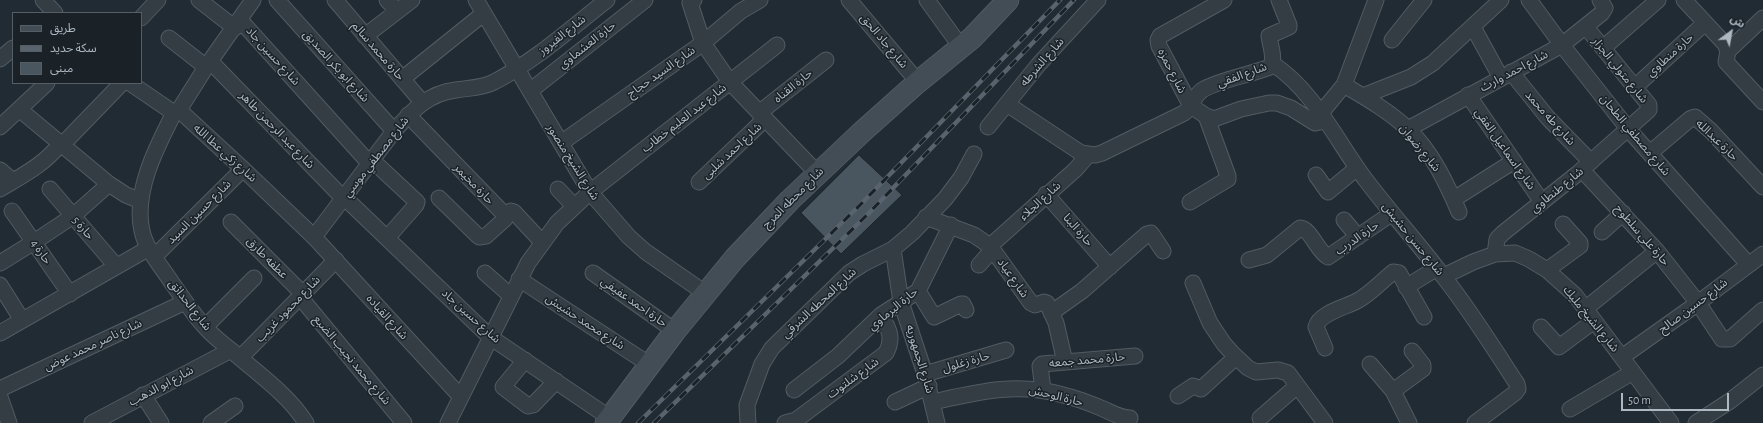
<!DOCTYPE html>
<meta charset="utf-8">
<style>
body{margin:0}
#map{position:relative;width:1763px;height:423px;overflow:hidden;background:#212b33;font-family:"Alegreya Sans","Noto Sans Arabic",sans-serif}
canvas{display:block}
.legend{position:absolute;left:12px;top:12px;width:130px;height:72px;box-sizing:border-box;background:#1a2228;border:1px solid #555e65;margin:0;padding:5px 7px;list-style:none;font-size:12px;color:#aeb8c1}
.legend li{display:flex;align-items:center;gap:8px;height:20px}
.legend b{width:20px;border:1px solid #555e65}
.north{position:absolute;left:1711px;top:12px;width:40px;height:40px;-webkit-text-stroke:3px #1a2228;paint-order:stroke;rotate:32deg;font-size:11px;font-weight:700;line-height:16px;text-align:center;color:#aeb8c1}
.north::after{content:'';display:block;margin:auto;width:14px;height:18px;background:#aeb8c1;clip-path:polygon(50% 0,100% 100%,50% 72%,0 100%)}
.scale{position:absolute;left:1621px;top:393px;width:108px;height:18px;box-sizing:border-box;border:2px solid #aeb8c1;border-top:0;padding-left:5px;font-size:12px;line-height:14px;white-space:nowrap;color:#aeb8c1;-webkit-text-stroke:3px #1a2228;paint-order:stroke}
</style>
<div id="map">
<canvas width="1763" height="423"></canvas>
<ul class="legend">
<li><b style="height:5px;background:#434d56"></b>طريق</li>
<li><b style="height:5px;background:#58636d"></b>سكة حديد</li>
<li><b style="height:11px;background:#49565f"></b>مبنى</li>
</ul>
<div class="north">ش</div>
<div class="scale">50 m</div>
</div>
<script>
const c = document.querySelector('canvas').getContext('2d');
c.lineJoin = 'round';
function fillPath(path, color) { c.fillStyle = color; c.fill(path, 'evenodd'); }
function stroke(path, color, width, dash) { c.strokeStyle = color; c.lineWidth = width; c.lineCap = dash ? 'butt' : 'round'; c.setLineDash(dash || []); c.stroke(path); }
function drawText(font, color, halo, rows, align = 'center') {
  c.font = font + ' "Alegreya Sans","Noto Sans Arabic",sans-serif'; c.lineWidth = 3; c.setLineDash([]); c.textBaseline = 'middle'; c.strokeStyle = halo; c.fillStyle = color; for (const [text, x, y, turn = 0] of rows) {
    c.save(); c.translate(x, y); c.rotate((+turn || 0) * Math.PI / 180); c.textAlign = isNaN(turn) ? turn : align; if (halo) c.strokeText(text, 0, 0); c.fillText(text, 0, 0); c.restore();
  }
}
const building = new Path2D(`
 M859 155 902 195 841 254 801 213Z`);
const street = new Path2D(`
 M43 0 55 13
 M199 0 235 28
 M277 0 394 131
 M335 0 422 102
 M387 0 397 11
 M476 0 590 192 629 237 646 252 705 293
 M694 0 690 3 703 43 730 82 818 174
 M849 0 918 82
 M927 0 961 47
 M1529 0 1562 45 1629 130 1748 264
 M1684 0 1725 44 1728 51 1726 62 1763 102
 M141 18 158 0
 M240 20 370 164
 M1473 27 1501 78
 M365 36 412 0
 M169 38 206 67
 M1392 40 1424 0
 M1603 48 1658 0
 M1728 51 1763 18
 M0 59 13 48
 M210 61 344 199
 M1273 64C1314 91 1336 140 1365 179 1390 212 1418 243 1443 276 1470 310 1493 347 1517 384L1518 389 1515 393 1475 423
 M1511 72 1548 118 1591 162
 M402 79 483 14
 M130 83 174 113 179 110 243 169 314 237 460 396
 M1344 85C1366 98 1389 111 1408 129 1432 152 1446 182 1459 212
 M1635 87 1705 23
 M530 91 645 0
 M1468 95 1542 202
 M1363 96 1411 77 1433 63 1501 0
 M1007 104 1081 153 1095 155 1102 153 1184 113C1193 106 1194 94 1204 89 1223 79 1249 75 1270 67 1276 59 1270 45 1269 36L1289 27V25L1279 0
 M1191 106 1159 46 1158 40 1160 36 1224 0
 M1191 106 1206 116 1214 119 1241 109 1269 103H1277L1291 108 1315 123 1325 121
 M19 109 109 184 126 195 141 201
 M179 110 206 67 253 0
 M174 113C157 146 133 192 142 231 146 250 162 267 172 283 183 298 193 314 205 327 213 336 223 344 232 351 257 373 289 395 306 423
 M759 113 826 60
 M1321 113 1344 85 1376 0
 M408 115 503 213 506 215 511 211 514 212 542 242
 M0 127 47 83
 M988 127 1039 64 1098 0
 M1408 129 1562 45 1602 13 1605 8 1600 0
 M561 143 703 43 741 11 760 0
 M62 145 122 83
 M1650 153 1690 119 1695 117 1711 131 1763 187
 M373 161 417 202 416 205 387 238
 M0 170 13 181
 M1582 170 1657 251 1698 303 1722 339H1730L1763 310
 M1316 175 1328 192 1357 168
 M699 182 765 119
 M0 189C23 175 44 165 61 143
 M50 189 116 266
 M558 189 574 206
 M1046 194 1110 267
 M345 198 490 337 610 418
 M439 198 479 237 486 236 505 219 506 215
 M1454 199 1514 161
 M1190 202 1228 179V176L1206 116
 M12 211 70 294
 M926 217 974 235 990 246 1031 303 1035 305 1044 302 1047 303 1056 323 1065 362
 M1344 220 1358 237
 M231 222 303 294
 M1602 232 1623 213
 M314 237 394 131C412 111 428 93 456 90 468 88 483 88 494 82 535 61 571 28 607 0
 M990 246 1076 169 1088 155
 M893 249 901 302 925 374 937 423
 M1495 254 1497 239 1503 233 1577 174 1649 110V105L1586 27
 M155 256 243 169
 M1249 260 1267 255 1300 228C1310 228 1318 252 1328 257L1391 214
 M0 263 34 242 73 216 109 184
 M979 265 993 249
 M1547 270 1580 246V243L1563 224
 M485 273 511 296
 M593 273 675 331
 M1444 276 1473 262 1495 254 1515 253 1529 259 1547 270 1575 295 1671 423
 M519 279 650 365
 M1193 283 1210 323 1224 344 1233 354 1248 368 1256 372 1278 370 1288 373 1325 423
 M0 285 22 320
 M1406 287 1437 268
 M918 291 934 317 961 304H963L966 310
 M300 297 404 423
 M1585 309 1657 251
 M1051 313 1082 291 1147 234 1151 233 1163 251
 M205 327 254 278
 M1541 327 1559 347 1594 321
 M0 333 149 248
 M1325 348 1316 327C1319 313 1346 307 1357 301 1370 294 1382 281 1393 272L1399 273 1424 317
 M1622 357 1698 303 1763 254
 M240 358 336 260
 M525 360 503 387 528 406 533 405 556 381
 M1370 364 1393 391 1409 423
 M925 374 1006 350
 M0 389 185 302
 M794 390 838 356 881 315 918 291 951 225
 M1043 390 1040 366 1042 364 1135 356
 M1393 391 1423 369V365L1412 351
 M143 395 161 423
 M1178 396 1193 386 1201 389 1236 357
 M0 397 9 423
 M895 402 929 386
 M933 402C978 392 1017 382 1063 395 1076 398 1089 403 1101 408 1111 412 1119 418 1130 418
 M1570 409 1633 372
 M1260 418 1297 386
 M92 423 231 350
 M211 423 235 406
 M448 423 528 263 557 223 590 192 777 45
 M748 423 747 405 762 364 772 348 849 273 863 264 893 249 912 233 945 199 961 178 974 154
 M785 423 796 420 886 353C894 338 889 329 881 315
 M1696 423 1730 401 1763 375`);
const secondary = new Path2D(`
 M606 423 675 331 735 258 790 200 863 131 918 82 972 38 1008 0`);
const rail = new Path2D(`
 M638 423 860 205 1060 0
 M654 423 868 214 1074 0`);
const streetNames = [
 ["شارع الفيروز",562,35,-38],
 ["شارع جاد الحق",884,41,50],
 ["حارة العشماوي",587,45,-38],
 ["حارة محمد سالم",378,51,49],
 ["حارة منطاوي",1670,55,-42],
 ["شارع حسين جاد",273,56,48],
 ["شارع الشرطه",1042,62,-49],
 ["شارع ابو بكر الصديق",336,66,48],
 ["شارع متولي الجزار",1620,70,51],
 ["شارع حمزه",1172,71,63],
 ["شارع احمد وارث",1514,71,-28],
 ["شارع السيد حجاج",661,72,-35],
 ["شارع الفقي",1242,75,-20],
 ["حارة القناه",793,86,-39],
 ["شارع عبد العليم خطاب",684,118,-38],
 ["شارع طه محمد",1550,118,48],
 ["شارع عبد الرحمن طاهر",277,130,46],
 ["شارع مصطفي الطحان",1635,135,50],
 ["حارة عبدالله",1717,140,44],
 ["شارع رضوان",1420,148,51],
 ["شارع اسماعيل الفقي",1505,149,55],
 ["شارع احمد شلبى",732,151,-43],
 ["شارع زكي عطا الله",225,153,42],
 ["شارع مصطفي موسي",376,157,-52],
 ["شارع الشيخ منصور",573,162,58],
 ["حارة مخيمر",474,184,46],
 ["شارع طنطاوي",1557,190,-39],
 ["شارع محطه المرج",793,198,-45],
 ["شارع الجلاء",1040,201,-42],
 ["شارع حسين السيد",199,212,-45],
 ["حارة 5",83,228,49],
 ["حارة البنا",1078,230,49],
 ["حارة علي سلطوح",1642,235,49],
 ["حارة الدرب",1357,238,-35],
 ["شارع حسن حشيش",1413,239,51],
 ["حارة 4",41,252,55],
 ["عطفه طارق",267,258,45],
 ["شارع عياد",1013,278,55],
 ["حارة احمد عفيفي",634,302,35],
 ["شارع المحطه الشرقي",819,303,-43],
 ["شارع الحدائق",190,305,52],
 ["شارع حسين صالح",1693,306,-37],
 ["شارع محمود غريب",288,309,-46],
 ["حارة البرماوي",893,309,-39],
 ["شارع حسين جاد",471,316,42],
 ["شارع القياده",387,317,48],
 ["شارع الشيخ مليك",1591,319,51],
 ["شارع محمد حشيش",585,322,33],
 ["شارع ناصر محمد عوض",93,345,-25],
 ["شارع الجمهوريه",920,359,73],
 ["شارع محمد نجيب الضبع",352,360,50],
 ["حارة محمد جمعه",1087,360,-5],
 ["حارة زغلول",966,362,-16],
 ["شارع شلتوت",853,378,-36],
 ["شارع ابو الدهب",161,386,-28],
 ["حارة الوحش",1056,396,14]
];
fillPath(building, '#49565f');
stroke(building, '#1c242a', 1);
stroke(street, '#525b62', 17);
stroke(secondary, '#525b62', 23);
stroke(street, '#343d44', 15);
stroke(secondary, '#434d56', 21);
stroke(rail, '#58636d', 4.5);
stroke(rail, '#1a2228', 3, [9]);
drawText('12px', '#aeb8c1', '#1a2228', streetNames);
</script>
